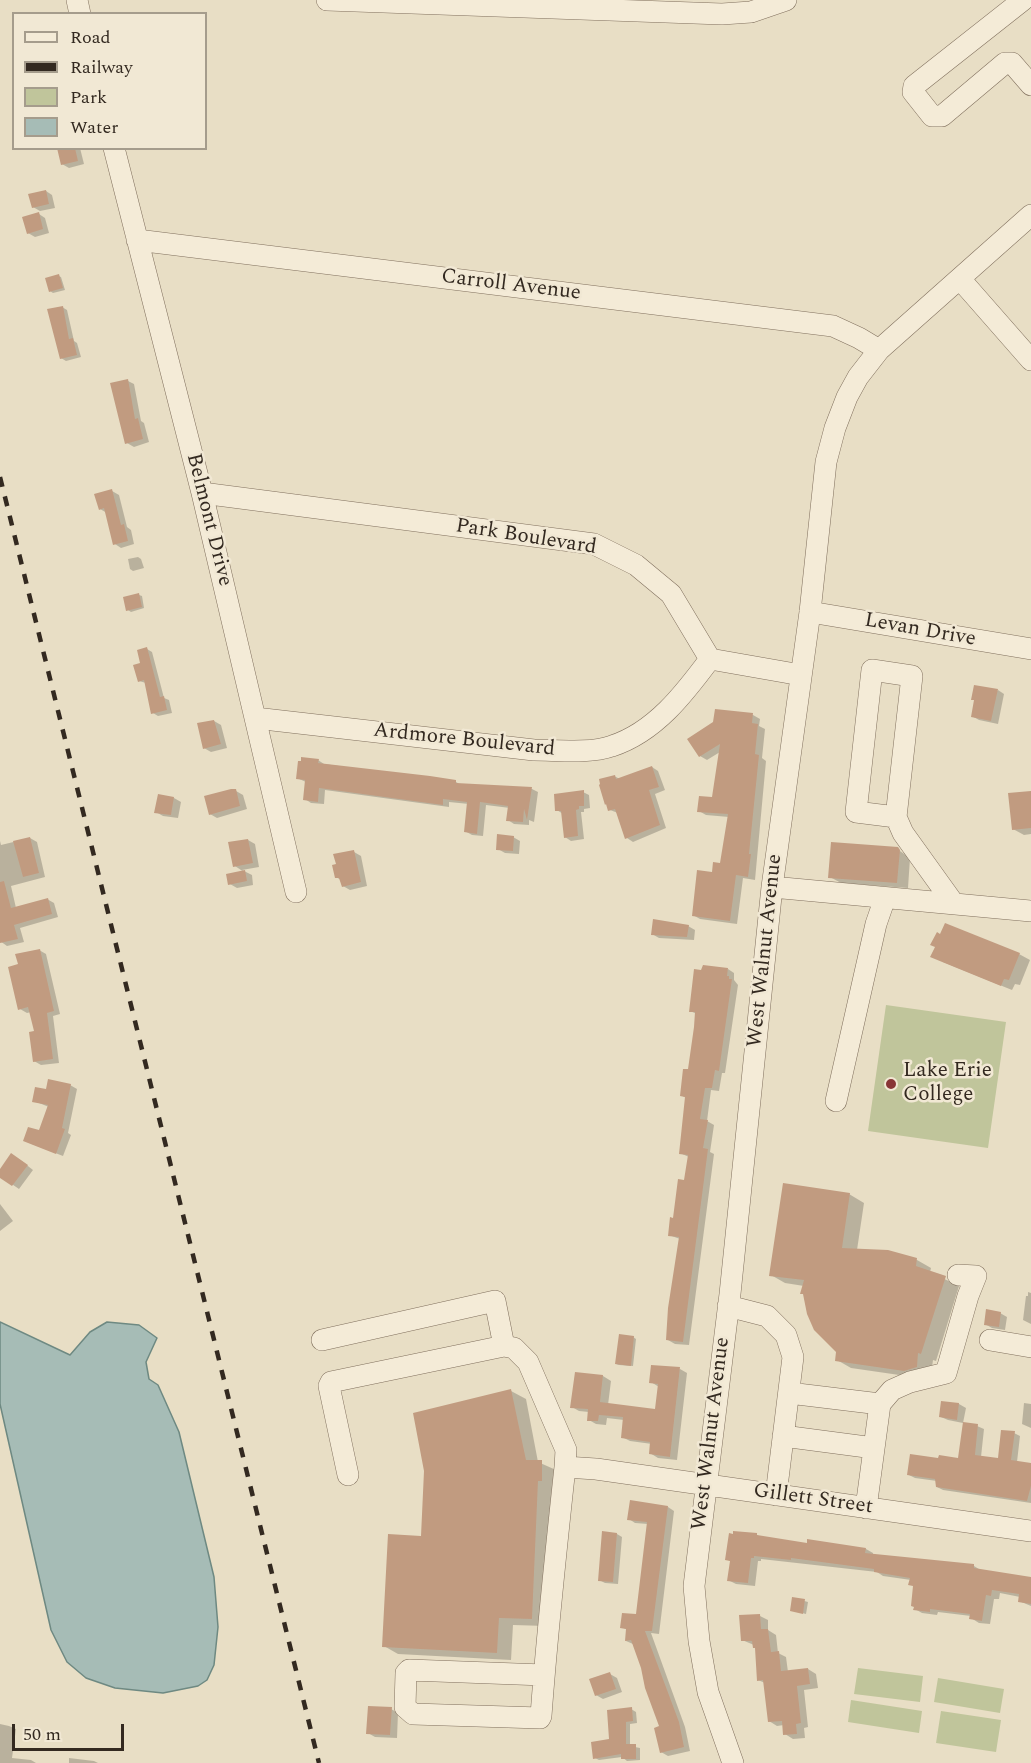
<!DOCTYPE html>
<style>
body{margin:0}
#map{position:relative;width:1031px;height:1763px;overflow:hidden;background:#e8dec5;font-family:Spectral,serif}
canvas{display:block}
.legend{position:absolute;left:12px;top:12px;width:195px;height:138px;box-sizing:border-box;background:#f1e8d4;border:2px solid #a59c8c;margin:0;padding:8px 10px;list-style:none;font-size:18px;color:#332920}
.legend li{display:flex;align-items:center;gap:12px;height:30px}
.legend b{width:30px;border:2px solid #a59c8c}
.scale{position:absolute;left:12px;top:1724px;width:112px;height:27px;box-sizing:border-box;border:3px solid #332920;border-top:0;padding-left:8px;font-size:18px;line-height:21px;white-space:nowrap;color:#332920;-webkit-text-stroke:4px #f1e8d4;paint-order:stroke}
</style>
<div id="map">
<canvas width="1031" height="1763"></canvas>
<ul class="legend">
<li><b style="height:8px;background:#f4ebd7"></b>Road</li>
<li><b style="height:8px;background:#332920"></b>Railway</li>
<li><b style="height:16px;background:#c0c59b"></b>Park</li>
<li><b style="height:16px;background:#a6bcb6"></b>Water</li>
</ul>
<div class="scale">50 m</div>
</div>
<script>
const c = document.querySelector('canvas').getContext('2d');
c.lineJoin = 'round';
function fillPath(path, color) { c.fillStyle = color; c.fill(path, 'evenodd'); }
function stroke(path, color, width, dash) { c.strokeStyle = color; c.lineWidth = width; c.lineCap = dash ? 'butt' : 'round'; c.setLineDash(dash || []); c.stroke(path); }
function drawText(font, color, halo, rows, align = 'center') {
  c.font = font + ' Spectral,serif'; c.lineWidth = 5; c.setLineDash([]); c.textBaseline = 'middle'; c.strokeStyle = halo; c.fillStyle = color; for (const [text, x, y, turn = 0] of rows) {
    c.save(); c.translate(x, y); c.rotate((+turn || 0) * Math.PI / 180); c.textAlign = isNaN(turn) ? turn : align; if (halo) c.strokeText(text, 0, 0); c.fillText(text, 0, 0); c.restore();
  }
}
const green = new Path2D(`
 M886 1005 1006 1022 988 1148 868 1131Z
 M858 1668 923 1676 920 1702 854 1694Z
 M938 1678 1004 1689 1000 1713 934 1702Z
 M851 1700 922 1711 919 1733 848 1722Z
 M941 1711 1001 1720 996 1752 936 1743Z`);
const water = new Path2D(`
 M0 1322 70 1355 90 1332 107 1322 139 1325 157 1338 146 1362 149 1379 158 1385 179 1432 214 1577 218 1627 214 1665 207 1680 198 1686 163 1693 115 1688 86 1678 67 1662 51 1630 0 1404Z`);
const shadow = new Path2D(`
 M58 148H80L84 164 69 168 62 164Z
 M46 191 52 195 55 208 40 211 33 207Z
 M39 214 45 218 49 233 35 237 28 233Z
 M58 276 61 277 65 290 53 293 50 291Z
 M62 307 67 310 74 341 77 343 81 357 66 361 61 358Z
 M128 381 134 384 141 421 144 423 149 442 134 447 127 443Z
 M112 491 119 495 127 527 131 530 134 544 121 548 115 544 107 513 100 509Z
 M138 557 141 559 144 568 133 571 130 569 128 559Z
 M139 595 142 596 144 608 131 612 128 610Z
 M147 649 152 652 164 698 169 700 172 713 158 716 153 713 146 683 139 681Z
 M998 690 1004 694 998 724 979 720 972 716Z
 M716 711 753 715 760 719 759 726 765 729 762 758 766 761 755 880 743 878 737 924 700 919 693 915 714 874 721 865 729 817 706 815 699 811 714 799 720 752 707 760 700 756 715 723Z
 M214 721 221 725 227 748 211 752 204 748Z
 M318 760 324 764 456 782 461 785 532 789 538 792 534 822 529 820V825L514 824 508 820 510 808 486 805 483 836 472 835 465 831 469 804 449 802V807L325 790 324 804 311 803 305 799 306 782 297 778Z
 M652 767 658 771 665 790 655 794 666 828 633 842 627 838 618 813 610 810 614 776 620 779Z
 M236 791 243 795 247 809 217 818 210 814Z
 M583 792 589 795 590 808 584 809V812H581L584 839 571 841 565 837 563 814 557 810Z
 M1031 792V834L1024 835 1013 829Z
 M159 796 174 798 181 802 178 818 163 816 156 812Z
 M513 837 520 841 519 854 505 853 498 849Z
 M30 838 37 842 45 877 11 886 16 908 47 899 54 903 58 917 20 928 24 942 7 946 0 941V841L1 845Z
 M248 840 255 844 259 867 242 870 252 875 253 885 237 888 230 884 244 872 235 866Z
 M897 849 910 858 908 888 841 883 830 877Z
 M354 852 361 856 367 886 350 890 343 886 341 880 336 877 337 865Z
 M688 926 695 930 694 940 659 938 652 934Z
 M937 947 1019 954 1030 960 1020 985 1015 984 1012 990 943 962Z
 M39 950 46 954 60 1014 53 1016 59 1063 41 1065 34 1061 36 1032 31 1012 27 1013 20 1009V966Z
 M728 969 734 973V980L738 985 725 1073H722L719 1091 711 1090 707 1121 714 1125 710 1152 714 1154 689 1345 675 1344 668 1340 680 1239 669 1235 685 1182 689 1157 680 1153 686 1098 681 1095 690 1071 697 1014 690 1011Z
 M70 1085 77 1089 68 1133 71 1135 63 1156 32 1144 40 1132 49 1107 34 1101 47 1091Z
 M19 1159 33 1170 19 1189 0 1176V1171Z
 M849 1194 864 1203 857 1250 917 1260 931 1268 930 1272 959 1286 936 1361 933 1360 931 1375 920 1378 851 1368 837 1360 838 1351 804 1286 785 1283 771 1275Z
 M0 1204 13 1221 0 1231Z
 M1028 1292 1031 1293V1324L1023 1320 1026 1296H1028Z
 M1000 1313 1007 1317 1005 1330 992 1328 985 1324Z
 M633 1337 636 1339 633 1366 619 1365 616 1364Z
 M680 1369 687 1373 677 1460 658 1458 650 1453 652 1444 630 1441 622 1437 624 1420 607 1418 606 1425 596 1424 589 1420V1412L579 1411 572 1407 577 1373 603 1376 611 1381 608 1405 656 1410 659 1387 651 1382Z
 M511 1391 526 1399 538 1462 556 1470 546 1626 513 1625 511 1660 398 1654 384 1646 422 1537Z
 M943 1402 959 1404 966 1408 963 1423 948 1420 941 1417Z
 M1024 1403 1031 1404V1428L1022 1424Z
 M977 1426 984 1429 981 1457 999 1460 1014 1433 1020 1436 1017 1462 1031 1465V1503L943 1490 937 1487V1481L915 1478 909 1475 940 1460 960 1459Z
 M668 1507 674 1511 659 1634 651 1633 685 1727 690 1751 668 1756 661 1752V1728L642 1668 633 1644 626 1641 628 1630 622 1627 637 1616 648 1524 635 1523 629 1519Z
 M603 1533 617 1534 622 1537 618 1584 605 1583 599 1580Z
 M757 1535 762 1538 808 1544 866 1549 873 1553V1555L974 1566 982 1571 1031 1578V1606L1019 1601 1020 1597 1000 1593 999 1599H994L990 1624 979 1623 971 1618V1616L938 1612 937 1615 922 1613 915 1609V1587L911 1580 883 1576 877 1572 761 1559V1561H758L755 1586 736 1584 728 1580 731 1562 727 1559Z
 M793 1598 808 1602 806 1614 791 1610Z
 M760 1616 768 1620V1630L776 1635 778 1653 786 1657 788 1672 808 1669 816 1674 818 1688 804 1690 808 1727 804 1728 805 1738 793 1739 785 1734 784 1725 777 1726 769 1721 765 1683 758 1680 756 1649 754 1645 742 1640Z
 M610 1674 617 1678 622 1692 603 1699 596 1695Z
 M391 1709 398 1713 397 1738 375 1737 368 1733Z
 M631 1709 636 1712 637 1723 630 1724V1746L640 1748V1760L627 1761 622 1757 599 1760 595 1758 611 1740Z
 M0 1724 9 1726 16 1729 12 1758 31 1760 36 1763H0Z
 M69 1758 94 1761 98 1763H69Z`);
const building = new Path2D(`
 M57 148H75L78 161 61 165Z
 M46 190 49 204 32 208 28 194Z
 M39 212 43 229 27 234 22 217Z
 M59 274 63 288 49 292 45 278Z
 M63 306 69 339 73 338 77 355 60 359 47 309Z
 M128 379 135 419 138 418 143 439 125 444 110 383Z
 M112 489 121 525 124 524 128 541 113 545 104 508 99 510 94 494Z
 M139 593 142 607 126 611 123 597Z
 M147 647 160 697 164 696 167 710 151 714 144 680 138 682 133 665 140 663 137 650Z
 M974 685 998 689 991 721 971 717 974 700H971Z
 M715 709 753 713 752 723 758 724 755 754 759 755 749 854H751L748 877 736 875 730 921 692 916 697 870 712 872 713 862 720 863 728 814 697 812 699 796 712 797 720 744 699 757 687 739 713 722Z
 M214 720 221 744 203 749 197 723Z
 M301 757 319 759 318 763 430 776 456 780V783L532 787 527 820 524 809 523 822 506 821 508 806 480 802 477 834 464 832 467 802 443 799V805L319 788 318 802 303 800 305 780 296 779 298 761H301Z
 M652 766 659 787 649 790 660 825 625 839 615 809 608 811 606 804 605 805 599 785 600 784 599 779 615 775 616 779Z
 M231 789H236L240 806 209 815 204 796Z
 M584 790V806H579V809L576 810 578 836 564 838 561 811H555L554 794Z
 M1031 791V828L1012 830 1008 793Z
 M158 794 174 797 171 815 154 813Z
 M497 834 514 836 513 851 496 850Z
 M30 837 39 873 23 877 13 841Z
 M248 839 253 863 233 867 228 842Z
 M831 842 898 847 900 850 897 883 828 878Z
 M354 850 361 882 342 887 339 878H335L332 865 336 864 333 854Z
 M245 870 247 881 228 885 226 874Z
 M4 881 11 908 48 898 52 914 14 925 18 939 0 943V882Z
 M653 919 689 925 687 937 651 935Z
 M945 923 1020 953 1009 980 1004 979 1001 986 930 957 935 947 930 945 937 932 940 934Z
 M40 949 54 1011 47 1013 53 1059 33 1062 29 1032 34 1031 28 1007 18 1010 8 967 18 964 15 954Z
 M703 965 728 968 727 976H729V979H732L719 1071 715 1070 712 1088H705L700 1119 708 1120 703 1148 708 1149 683 1342 666 1340 668 1308 679 1237 668 1236 670 1217 673 1218 678 1179 684 1180 688 1155 679 1154 685 1097 680 1096 683 1069H688L694 1027 695 1012H689L694 969 701 970Z
 M48 1079 71 1084 62 1128 65 1129 56 1154 23 1141 28 1127 39 1130 48 1105 32 1102 35 1087 46 1089Z
 M11 1153 28 1165 12 1186 0 1178V1169Z
 M783 1183 850 1193 842 1248 888 1250 917 1258 916 1266 946 1276 921 1354 918 1353 917 1367 904 1371 835 1361 836 1352 814 1330 807 1314 803 1294H800L804 1280 769 1276Z
 M986 1309 1001 1312 999 1327 984 1325Z
 M619 1334 634 1336 631 1366 615 1364Z
 M651 1365 680 1367 670 1457 649 1454 650 1442 621 1438 623 1417 599 1415 598 1421H587L588 1409 570 1408 575 1372 603 1375 600 1402 655 1409 658 1384 649 1383Z
 M511 1389 526 1460H542V1481H538L532 1619 499 1618 497 1653 382 1647 388 1534 421 1536 424 1471 413 1413Z
 M941 1401 959 1403 957 1420 939 1417Z
 M963 1422 978 1424 975 1455 998 1458 1001 1430 1015 1431 1011 1460 1031 1463V1486L1027 1501 936 1487 935 1479 907 1475 910 1454 938 1458 939 1455 958 1458Z
 M630 1500 668 1506 652 1631H645L679 1722 684 1747 660 1753 654 1728 659 1726 645 1688 641 1668 631 1640 625 1641 626 1629 620 1628 622 1613 636 1614 647 1522 627 1520Z
 M602 1531 617 1533 613 1582 598 1581Z
 M733 1531 757 1533V1535L807 1543V1539L866 1548 865 1553 974 1564V1568L1031 1577V1604L1018 1602 1019 1594 992 1590 991 1596 986 1595 982 1621 969 1619 970 1614 930 1609V1612L913 1610 914 1607 911 1606 913 1586 908 1585 910 1578 874 1572V1569L791 1558V1560L754 1556V1558H751L748 1583 727 1581 730 1561 725 1560 729 1533 733 1534Z
 M792 1597 805 1599 803 1614 790 1611Z
 M760 1614 761 1629H768L771 1652 779 1651 781 1671 808 1668 810 1684 797 1686 801 1723 796 1724 797 1734 783 1735 782 1721 768 1722 763 1680 757 1681 755 1648H753L752 1641H741L739 1615Z
 M610 1672 616 1689 595 1696 589 1679Z
 M368 1706 392 1707 390 1735 366 1734Z
 M632 1707 633 1721 626 1722V1744H636V1759H621V1754L593 1759 591 1742 609 1739 607 1710Z`);
const minor = new Path2D(`
 M77 0 80 14
 M327 0 722 14 751 12 786 0
 M1023 0 914 86 913 92 932 116H942L1005 63H1012L1031 85
 M114 148 202 493 296 892
 M137 240 833 326 859 338 879 350
 M960 279 1031 360
 M202 493 594 544 636 565 671 594 710 659 801 675
 M810 612 1031 649
 M255 718 534 750C557 750 590 754 612 746 655 732 684 694 710 659
 M896 817 856 812 872 670 912 676 896 817 903 833 954 904
 M772 887 1031 911
 M836 1101 876 924 885 898
 M728 1306 767 1316 786 1335 793 1357 776 1495
 M322 1340 495 1301 504 1346
 M990 1340 1031 1347
 M789 1393 880 1404
 M783 1436 874 1448
 M348 1475 329 1386 331 1382 504 1346 514 1348 528 1362 566 1450 565 1467 596 1469 1031 1531
 M866 1508 880 1404 892 1390 910 1382 946 1373 968 1296 976 1276 958 1275
 M544 1675 409 1670 406 1673 405 1707 413 1714 540 1718 541 1716C547 1633 556 1550 565 1467
 M733 1763 708 1692 699 1641 694 1586 730 1294 772 887 810 612 826 462 835 428 847 397 858 377 879 350 1031 215`);
const rail = new Path2D(`
 M0 477 319 1763`);
const markers = [
 [891,1084,6,"#883536"]
];
const streetNames = [
 ["Carroll Avenue",511,286,7],
 ["Belmont Drive",208,520,76],
 ["Park Boulevard",526,538,9],
 ["Levan Drive",920,631,10],
 ["Ardmore Boulevard",464,741,6],
 ["West Walnut Avenue",766,951,-84],
 ["West Walnut Avenue",712,1434,-83],
 ["Gillett Street",813,1500,8]
];
const poiNames = [
 ["Lake Erie",903,1072],
 ["College",903,1096]
];
fillPath(green, '#c0c59b');
fillPath(water, '#a6bcb6');
stroke(water, '#6e8982', 1.5);
fillPath(shadow, '#0003');
fillPath(building, '#c19b80');
stroke(minor, '#81705e', 22);
stroke(minor, '#f4ebd7', 21);
stroke(rail, '#332920', 4.5, [10, 10]);
for (const [x, y, r, color] of markers) { const dot = new Path2D(); dot.arc(x, y, r, 0, 2 * Math.PI); c.fillStyle = color; c.fill(dot); stroke(dot, '#f1e8d4', 2); }
drawText('21px', '#332920', '#f1e8d4', streetNames);
drawText('21px', '#332920', '#f1e8d4', poiNames, 'left');
</script>
